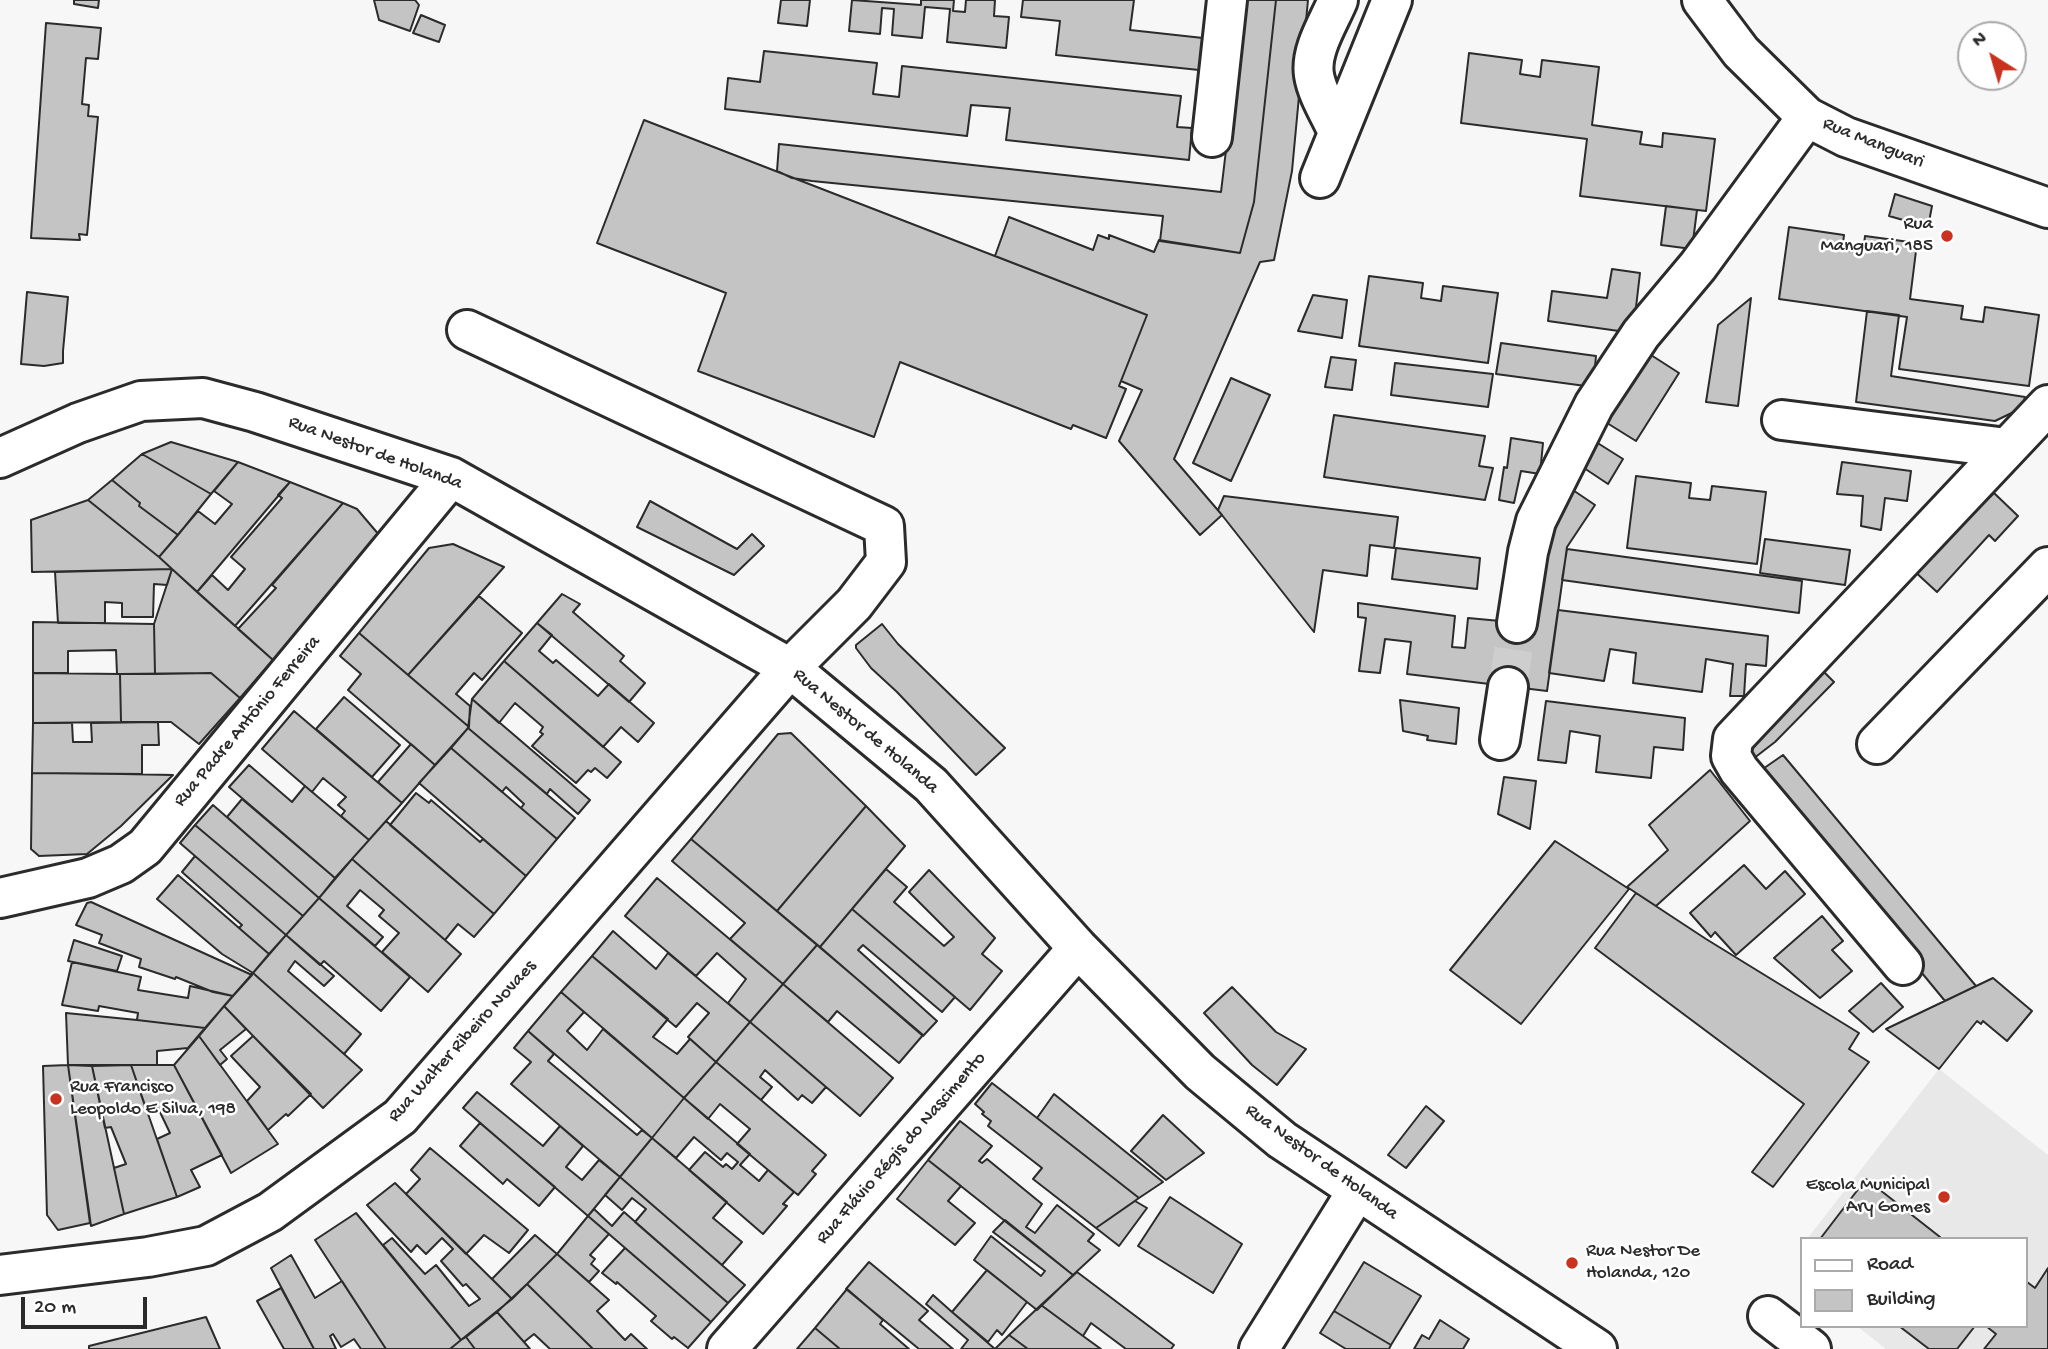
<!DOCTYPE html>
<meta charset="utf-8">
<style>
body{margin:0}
#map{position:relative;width:2048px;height:1349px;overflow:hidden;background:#f7f7f7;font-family:"Gochi Hand",sans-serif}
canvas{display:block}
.legend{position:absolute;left:1800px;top:1237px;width:228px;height:91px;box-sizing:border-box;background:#fff;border:2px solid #aaa;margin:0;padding:9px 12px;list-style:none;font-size:21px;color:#2b2b2b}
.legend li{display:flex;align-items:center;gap:14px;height:35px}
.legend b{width:35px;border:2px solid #aaa}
.north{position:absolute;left:1957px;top:21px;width:70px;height:70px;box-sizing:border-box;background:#fff;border:2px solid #aaa;border-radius:50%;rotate:323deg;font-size:19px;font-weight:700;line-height:28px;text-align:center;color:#2b2b2b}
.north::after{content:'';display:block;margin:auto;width:24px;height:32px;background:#c8321e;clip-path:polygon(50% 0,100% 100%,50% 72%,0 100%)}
.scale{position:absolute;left:21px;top:1297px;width:126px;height:32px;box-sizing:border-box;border:4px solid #2b2b2b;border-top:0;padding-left:9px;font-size:21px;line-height:24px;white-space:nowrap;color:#2b2b2b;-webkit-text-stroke:5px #fff;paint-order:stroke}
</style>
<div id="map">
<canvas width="2048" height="1349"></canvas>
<ul class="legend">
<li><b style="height:9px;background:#fff"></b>Road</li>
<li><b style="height:19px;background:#c4c4c4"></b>Building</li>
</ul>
<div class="north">N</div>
<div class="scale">20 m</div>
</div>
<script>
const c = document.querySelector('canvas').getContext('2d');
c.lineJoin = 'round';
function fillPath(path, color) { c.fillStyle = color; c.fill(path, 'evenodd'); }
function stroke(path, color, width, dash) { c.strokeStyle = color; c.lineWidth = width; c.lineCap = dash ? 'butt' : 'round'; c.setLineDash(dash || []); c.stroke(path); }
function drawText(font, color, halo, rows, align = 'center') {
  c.font = font + ' "Gochi Hand",sans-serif'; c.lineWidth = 5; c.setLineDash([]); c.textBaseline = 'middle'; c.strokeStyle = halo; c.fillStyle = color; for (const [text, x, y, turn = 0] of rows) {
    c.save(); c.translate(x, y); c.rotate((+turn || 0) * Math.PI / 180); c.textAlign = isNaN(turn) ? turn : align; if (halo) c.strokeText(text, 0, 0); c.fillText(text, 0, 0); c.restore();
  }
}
const built = new Path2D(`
 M1939 1069 2048 1155V1349H1886L1857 1326H2025V1239H1807Z`);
const building = new Path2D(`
 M74 0H99L98 8 74 4Z
 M374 0H415L419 5 410 31 379 20Z
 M781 0H810L807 26 778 23Z
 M852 0 921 5V0H954L953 11 965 12 966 0H995L994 16 1009 17 1006 48 947 42 950 9 925 7 922 38 892 35 894 9 882 8 880 34 849 31Z
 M1023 0H1134L1130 30 1203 38 1199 70 1056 55 1060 21 1021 17Z
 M1244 0H1276L1254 202 1240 253 1160 241 1163 216 812 181 792 178 777 171 779 144 1221 192Z
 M1276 0H1308L1292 171 1274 260 1260 262 1174 459 1222 515 1200 535 1119 441 1142 390 1121 381 1147 315 995 256 1009 217 1093 250 1098 235 1109 239V235L1154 252 1159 240 1240 253 1254 202Z
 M421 15 445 25 439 42 413 33Z
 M46 23 101 28 98 59 86 58 82 104 89 105 88 116 98 117 87 235 79 234 80 240 31 238Z
 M764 51 877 63 873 94 899 97 902 66 1181 96 1177 127 1192 128 1189 160 1006 140 1010 108 971 105 967 136 725 109 728 78 760 82Z
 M1469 53 1522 60 1520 74 1540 77 1542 60 1599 67 1592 125 1642 132 1640 144 1662 147 1663 133 1715 139 1706 211 1580 196 1587 139 1461 123Z
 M644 120 1147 315 1119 386 1126 389 1106 438 1073 425 1071 429 900 362 874 437 698 371 726 293 597 243Z
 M1895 194 1932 206 1928 227 1889 216Z
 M1666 206 1697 210 1692 249 1661 245Z
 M1789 227 1844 235 1842 250 1863 253 1865 236 1917 243 1910 299 1963 306 1961 319 1983 322 1985 307 2039 315 2029 386 1899 369 1907 317 1779 299Z
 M1612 269 1640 273 1633 333 1548 321 1552 291 1607 298Z
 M1369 276 1423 283 1421 298 1441 301 1443 286 1498 293 1488 363 1359 346Z
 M27 292 68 297 63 351V363L44 366 21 364Z
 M1313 295 1347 300 1342 338 1298 331Z
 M1751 298 1738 406 1706 402 1718 325Z
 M1867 311 1899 315 1891 376 2025 397 2022 408 1995 421 1856 402Z
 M1501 343 1596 356 1593 387 1496 374Z
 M1651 355 1679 373 1636 441 1607 423Z
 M1331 357 1356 360 1352 390 1325 387Z
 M1395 363 1493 374 1488 407 1391 395Z
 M1231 378 1270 395 1231 481 1193 463Z
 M1334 415 1485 436 1479 466 1493 468 1485 500 1324 477Z
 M1511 438 1543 443 1540 474 1521 471 1514 503 1499 500 1504 467 1507 468Z
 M171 442 238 462 211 494 142 454Z
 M1596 442 1623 459 1608 484 1581 466Z
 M142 454 211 494 178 535 139 506 140 503 112 480Z
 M238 462 290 482 197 592 159 557 198 511 215 524 232 504 214 491Z
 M1842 462 1911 471 1907 501 1885 498 1881 530 1861 526 1863 496 1837 494Z
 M1636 476 1691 483 1689 498 1710 500 1712 486 1766 492 1757 564 1627 548Z
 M112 480 140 503 139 506 178 535 159 557 88 500Z
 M290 482 343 503 235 626 197 592 212 575 228 590 245 569 231 557 282 498 278 495Z
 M1567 486 1595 505 1567 547 1547 691 1407 674 1411 642 1385 639 1380 673 1359 671 1366 618 1358 617V603L1455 616 1452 647 1465 648 1468 618 1522 623Z
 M1994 493 2018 516 1995 541 1989 535 1937 592 1912 569 1967 511 1972 515Z
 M1224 496 1398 517 1394 548 1370 545 1367 576 1323 570 1314 632 1218 510Z
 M88 500 159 557 172 569 32 572 31 520Z
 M650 501 737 549 752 534 764 546 734 575 637 527Z
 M343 503 357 509 380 536 273 660 238 629 276 588 272 585Z
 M1765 539 1850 550 1845 585 1760 573Z
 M453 544 504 567 408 675 359 633 429 548Z
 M1396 548 1480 558 1477 589 1392 579Z
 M1567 549 1802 581 1799 613 1562 580Z
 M172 569 273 660 240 698 211 673 155 674 154 624Z
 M172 569 167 585 154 584 153 617H122V603L105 602V623H58L55 572Z
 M562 594 580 604 573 612 624 656 620 661 645 683 629 702 537 623Z
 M479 596 522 633 482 680 474 673 456 694 470 706 469 727 408 675Z
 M1558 610 1768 636 1766 666 1746 664 1744 696H1730L1733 664 1706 659 1702 692 1633 683 1636 653 1610 649 1604 681 1549 673Z
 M33 622 154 624 155 674H117L116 650 68 651V673H33Z
 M537 623 552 635 539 651 553 663 556 660 598 696 609 684 654 723 638 742 621 727 603 747 504 661Z
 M882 624 898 644 1005 748 976 775 897 692 871 668 856 648V645Z
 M359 633 469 727 435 765 348 690 361 674 340 656Z
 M504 661 621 762 607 778 595 768 591 772 588 770 576 783 532 746 543 734 540 732 543 727 515 703 499 723 472 699Z
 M1815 663 1834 682 1775 742 1749 762 1740 750Z
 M33 673 120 674 121 722 33 723Z
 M211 673 240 698 199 744 171 722H121L120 674Z
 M344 697 400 745 372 777 316 729Z
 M472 699 590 800 578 814 550 789 547 794 468 728Z
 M1400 700 1459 708 1456 744 1427 740 1428 736 1403 731Z
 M1546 701 1685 718 1683 750 1654 747 1651 778 1596 772 1600 736 1570 731 1566 763 1538 760Z
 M294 711 402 803 369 840 341 816 345 811 338 805 346 797 323 778 312 792 262 749Z
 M158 722 159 745H142V774L32 773 33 723H72L73 742H92L91 723Z
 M468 728 575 818 557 839 521 808 524 804 506 787 502 792 451 748Z
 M791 733 866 806 777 911 691 839 778 734Z
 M411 744 435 765 402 803 378 782Z
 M451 748 557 839 526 876 419 783Z
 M1783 755 1976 986 1945 1001 1757 773Z
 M249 765 292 802 305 786 369 840 335 878 229 787Z
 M1710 770 1750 821 1656 906 1627 887 1668 850 1649 825Z
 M32 773 122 774 173 775 121 826 87 854 39 856 31 849Z
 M1504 777 1536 781 1530 829 1498 814Z
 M416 793 429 803 431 800 480 842 483 839 526 876 494 914 390 825Z
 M242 799 335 878 319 898 227 817Z
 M213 805 319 898 303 916 195 825Z
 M866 806 905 846 820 947 777 911Z
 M386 821 494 914 474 937 458 924 445 940 352 859Z
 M195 825 303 916 286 935 180 843Z
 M691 839 817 945 783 984 730 939 745 923 672 861Z
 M1555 841 1629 889 1521 1024 1450 970Z
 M195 856 286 935 269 954 239 928 242 925 182 872Z
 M352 859 461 954 428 992 382 952 399 933 379 916 384 910 360 890 347 906 383 937 375 946 319 898Z
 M1744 865 1766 889 1785 871 1805 894 1736 955 1715 932 1711 937 1690 913Z
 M886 869 907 887 894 902 944 946 954 937 909 892 929 870 995 938 982 954 1002 971 970 1010 852 909Z
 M178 875 269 954 253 973 222 954 157 899Z
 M657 878 783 984 750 1022 728 1003 746 979 717 953 696 976 625 916Z
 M1636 893 1706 939 1859 1033 1849 1049 1869 1062 1773 1187 1752 1172 1804 1104 1595 948Z
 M319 898 410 977 381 1011 324 961 320 965 286 935Z
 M91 902 252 975 233 996 213 992 176 977 175 979 139 967 141 959 99 943 102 935 76 925 87 903Z
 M852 909 955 997 942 1012 863 945 858 950 937 1021 923 1036 820 947Z
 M1822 916 1843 941 1832 950 1852 971 1820 998 1774 958Z
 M613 931 656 969 668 953 750 1022 716 1062 688 1037 709 1013 697 1003 676 1027 592 956Z
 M286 935 334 976 324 986 295 961 288 971 361 1034 344 1054 253 973Z
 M74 940 122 956 117 971 68 961Z
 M817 945 923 1035 899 1063 837 1011 828 1022 783 984Z
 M592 956 668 1019 653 1037 677 1054 690 1039 716 1062 684 1098 561 992Z
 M72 962 141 977 138 990 188 998 190 986 233 996 205 1028 137 1020 138 1013 99 1006 98 1011 62 1005Z
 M253 973 362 1070 323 1108 224 1006Z
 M1993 978 2032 1011 2007 1041 1983 1021 1981 1024 1977 1021 1939 1069 1886 1029Z
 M1881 983 1903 1007 1873 1032 1849 1011Z
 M783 984 893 1078 860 1116 750 1022Z
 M1232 987 1276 1032 1306 1049 1277 1085 1252 1065 1204 1013Z
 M561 992 584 1012 567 1031 587 1050 603 1029 684 1098 652 1138 528 1031Z
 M224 1006 246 1029 220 1050 227 1059 220 1065 199 1036Z
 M66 1013 137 1020 205 1028 188 1048 157 1051V1065H68Z
 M750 1022 826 1087 812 1103 802 1095 798 1100 765 1070 760 1077 772 1087 761 1100 716 1062Z
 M528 1031 554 1054 548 1061 637 1135 642 1130 652 1138 620 1177 511 1084 531 1062 514 1048Z
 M199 1036 278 1144 231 1173 174 1065Z
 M253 1036 311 1094 288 1116 286 1114 268 1130 247 1101 260 1087 231 1056Z
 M716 1062 826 1155 812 1171 816 1174 798 1195 737 1144 750 1129 720 1104 708 1119 684 1098Z
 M68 1065 92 1066 124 1214 91 1226Z
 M68 1065 90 1223 58 1230 47 1215 43 1066Z
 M131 1065H174L222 1155 191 1170 200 1187 177 1197 157 1139 170 1133 158 1108 147 1112Z
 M131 1065 177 1197 124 1214 114 1168 126 1164 111 1127 105 1128 92 1066Z
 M992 1083 1037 1118 1139 1198 1096 1228 1033 1179 1042 1168 988 1126 991 1121 982 1114 984 1112 975 1104Z
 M477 1092 543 1146 560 1126 583 1146 566 1167 582 1180 599 1160 620 1177 588 1216 463 1108Z
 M1054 1094 1163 1182 1139 1198 1037 1118Z
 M684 1098 750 1154 740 1165 759 1181 768 1170 794 1192 783 1204 787 1206 763 1234 689 1170 705 1152 723 1167 726 1164 732 1169 738 1162 727 1153 721 1160 694 1137 676 1158 652 1138Z
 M1426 1106 1444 1121 1406 1168 1388 1155Z
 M1163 1115 1204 1153 1166 1180 1131 1151Z
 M960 1121 992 1146 979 1161 982 1163 987 1159 1042 1204 1026 1227 1035 1233 1057 1205 1094 1234 1088 1241 1100 1250 1073 1275 928 1160Z
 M480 1123 555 1187 539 1206 507 1179 503 1184 460 1146Z
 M652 1138 727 1202 713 1218 742 1242 722 1265 620 1177Z
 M430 1148 528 1230 509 1253 484 1235 466 1254 406 1194 420 1179 411 1170Z
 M928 1160 961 1186 948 1201 975 1223 955 1245 897 1199Z
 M620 1177 745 1285 728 1303 635 1222 646 1209 632 1198 622 1210 605 1195Z
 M1866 1179 1940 1237 1938 1239H1820Z
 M395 1183 512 1299 461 1340 383 1245 392 1238 425 1274 436 1265 469 1306 480 1299 466 1284 463 1286 441 1261 453 1249 442 1238 426 1254 417 1245 411 1252 367 1205Z
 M1170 1197 1242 1244 1213 1293 1138 1246Z
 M1135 1201 1147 1208 1119 1246 1096 1228Z
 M594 1209 612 1226 624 1212 728 1303 711 1322 588 1216Z
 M356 1213 461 1340 450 1349H386L315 1240Z
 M588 1216 609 1234 590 1255 595 1259 591 1264 599 1271 589 1282 557 1254Z
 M1005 1220 1073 1275 1037 1310 974 1260 991 1236 1041 1276 1045 1271 993 1232Z
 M535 1235 557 1254 512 1299 492 1279Z
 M625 1248 711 1322 688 1348 674 1337 672 1339 651 1321 656 1316 617 1282 616 1284 602 1273Z
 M557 1254 609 1300 597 1311 625 1340 631 1334 647 1349H593L527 1284Z
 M291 1255 315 1298 342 1281 386 1349H361L354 1339 341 1347 333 1334 330 1336 336 1349H314L271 1268Z
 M869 1262 928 1311 919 1320 953 1349H919L846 1289Z
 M1364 1262 1421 1296 1391 1345 1334 1311Z
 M2048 1268V1349H1984L1996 1334 1986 1326H2025V1284L2027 1282 2035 1288Z
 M987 1270 1027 1302 1002 1335 997 1330 988 1342 952 1312Z
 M1077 1272 1174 1345 1171 1349H1126L1091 1323 1083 1336 1041 1305Z
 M527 1284 593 1349H550L534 1334 524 1342 497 1312Z
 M281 1288 314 1349H284L257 1301Z
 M847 1289 883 1320 880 1324 909 1349H840L815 1328Z
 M933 1295 952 1312 995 1349H961L968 1340 926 1304Z
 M1041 1305 1083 1336 1101 1349H1028L1009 1335Z
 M1334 1311 1391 1345 1389 1349H1346L1320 1333Z
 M497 1312 524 1342 530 1349H475L466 1337Z
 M206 1317 220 1349H89V1346Z
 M1440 1320 1469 1339 1463 1349H1414L1422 1335 1429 1339Z
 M1899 1326H1975L1957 1349H1929Z
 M815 1328 840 1349H797Z
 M1009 1335 1028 1349H995Z
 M466 1337 475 1349H450L461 1340Z`);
const minorTunnel = new Path2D(`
 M1508 687 1517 623`);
const minor = new Path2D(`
 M1338 0C1329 22 1310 50 1314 75 1317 94 1330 114 1338 132
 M1702 0 1741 52 1807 117 1846 137 2048 208
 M1212 137 1227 0
 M1320 178 1392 0
 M1782 420 2007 448
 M0 458 78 423 141 401 203 398 255 412 451 477 790 668 931 785 1078 948 1200 1072 1282 1140 1597 1349
 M1517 623 1528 552 1536 521 1594 405 1641 334 1698 266 1807 117
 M1500 740 1508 687
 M1877 744 2048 567
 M0 898 88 878 121 864 145 847 451 477
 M1903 965 1739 770 1731 756 1733 739 2048 405
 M0 1275 148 1257 206 1246 270 1212 400 1117 790 668 854 604 886 562 884 526 467 330
 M1768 1316 1811 1349
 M727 1349 1078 948
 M1259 1349 1357 1191`);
const markers = [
 [1947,236,7,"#c8321e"],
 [56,1099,7,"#c8321e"],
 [1944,1197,7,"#c8321e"],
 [1572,1263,7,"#c8321e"]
];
const streetNames = [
 ["Rua Manguari",1873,144,22],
 ["Rua Nestor de Holanda",375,454,20],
 ["Rua Padre Antônio Ferreira",248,722,-50],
 ["Rua Nestor de Holanda",865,732,40],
 ["Rua Walter Ribeiro Novaes",463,1042,-48],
 ["Rua Flávio Régis do Nascimento",902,1149,-49],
 ["Rua Nestor de Holanda",1321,1163,36]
];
const poiNames = [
 ["Rua",1933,225],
 ["Manguari, 185",1933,247],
 ["Rua Francisco",70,1088,"left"],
 ["Leopoldo E Silva, 198",70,1110,"left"],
 ["Escola Municipal",1930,1186],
 ["Ary Gomes",1930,1208],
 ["Rua Nestor De",1586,1252,"left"],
 ["Holanda, 120",1586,1274,"left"]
];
fillPath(built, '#e8e8e8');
fillPath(building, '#c4c4c4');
stroke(building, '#2b2b2b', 2);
stroke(minorTunnel, '#cecece', 38, [38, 19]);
stroke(minor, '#2b2b2b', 44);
stroke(minor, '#fff', 38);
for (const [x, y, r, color] of markers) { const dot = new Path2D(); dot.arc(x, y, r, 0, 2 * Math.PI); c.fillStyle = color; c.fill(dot); stroke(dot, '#fff', 2.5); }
drawText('19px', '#2b2b2b', '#fff', streetNames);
drawText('19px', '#2b2b2b', '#fff', poiNames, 'right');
</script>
